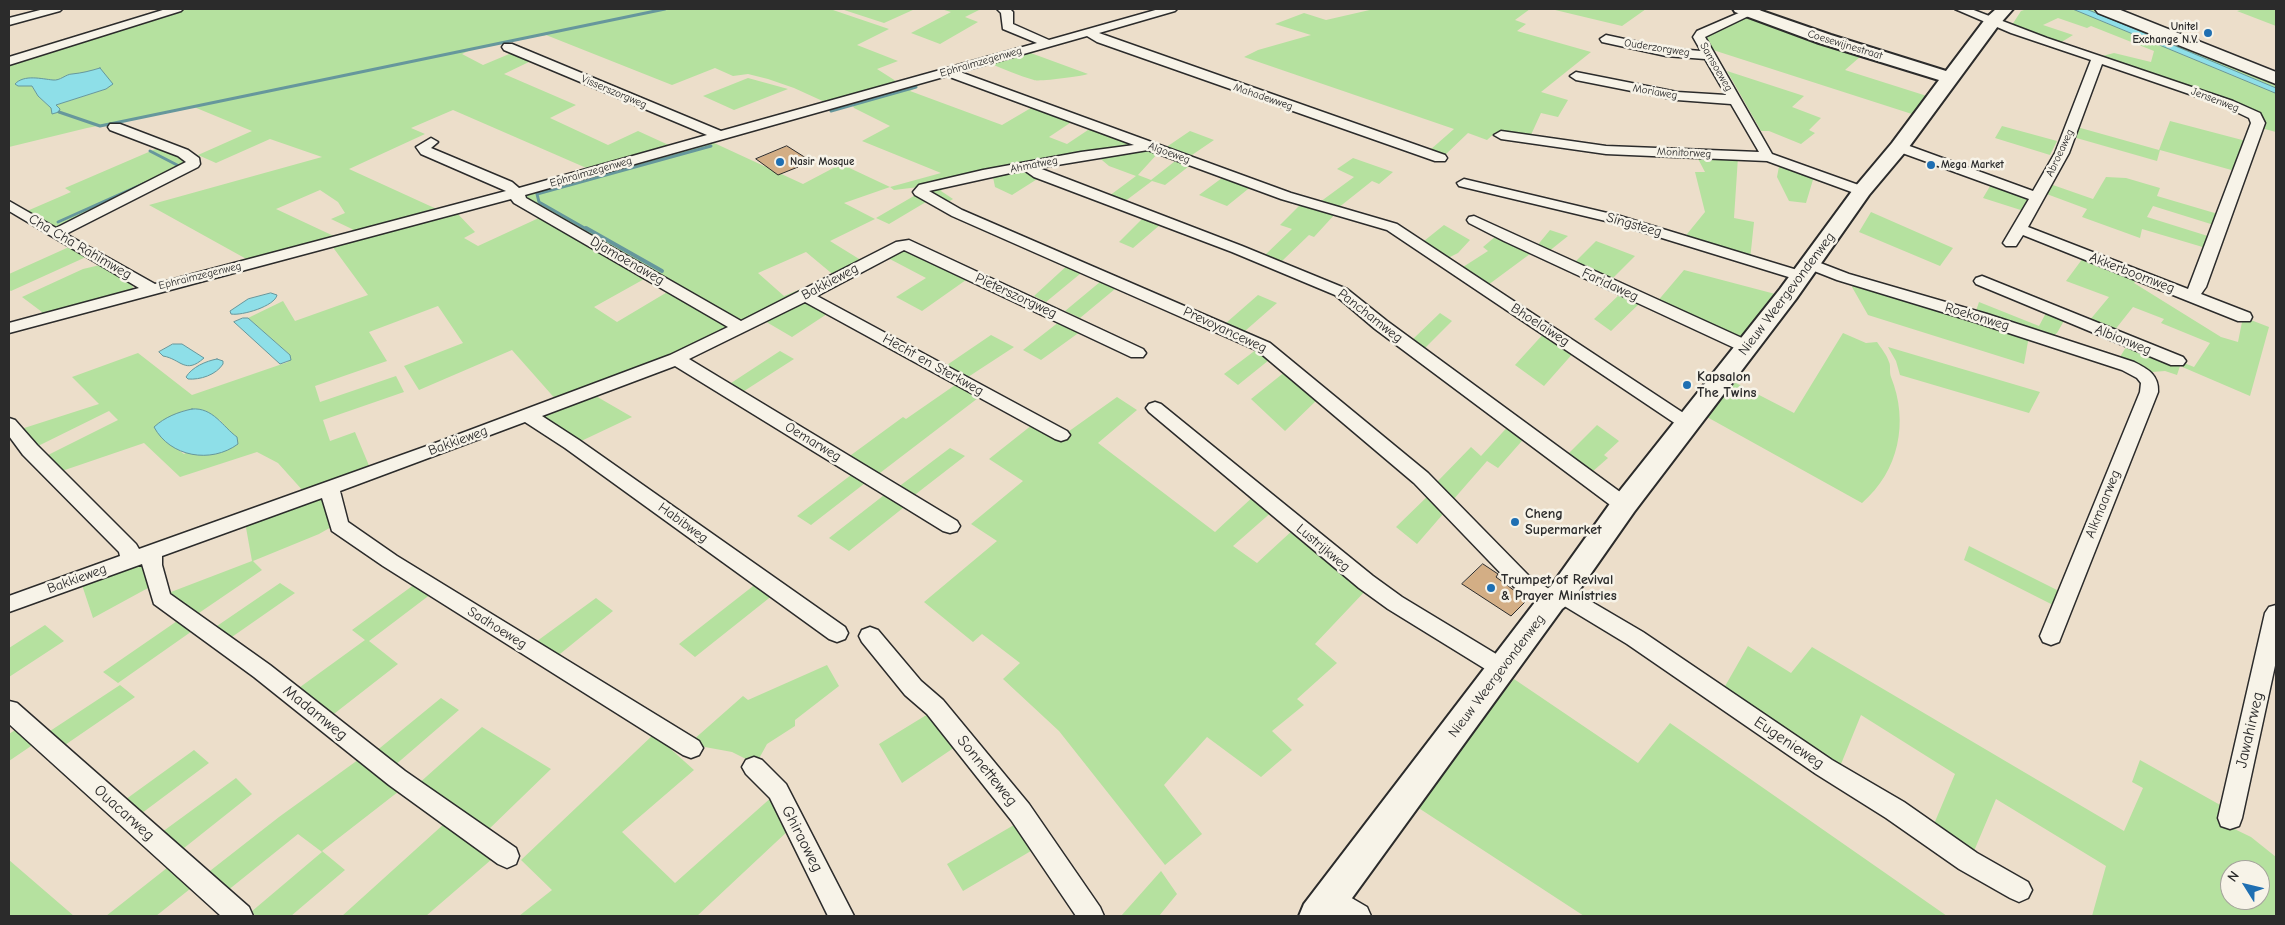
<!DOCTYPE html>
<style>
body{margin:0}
#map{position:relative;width:2285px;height:925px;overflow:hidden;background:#ecdeca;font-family:"Comic Neue",sans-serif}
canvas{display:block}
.frame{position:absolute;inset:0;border:10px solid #2b2b2b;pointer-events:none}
.north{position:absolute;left:2220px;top:860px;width:50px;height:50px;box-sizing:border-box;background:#f7f3e8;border:1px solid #a5a39c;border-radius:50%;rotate:306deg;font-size:14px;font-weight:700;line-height:20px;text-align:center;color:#2b2b2b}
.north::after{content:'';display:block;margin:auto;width:18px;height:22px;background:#1f6fb2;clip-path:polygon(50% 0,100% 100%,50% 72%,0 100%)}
</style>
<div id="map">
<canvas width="2285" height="925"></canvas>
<div class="frame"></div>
<div class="north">N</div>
</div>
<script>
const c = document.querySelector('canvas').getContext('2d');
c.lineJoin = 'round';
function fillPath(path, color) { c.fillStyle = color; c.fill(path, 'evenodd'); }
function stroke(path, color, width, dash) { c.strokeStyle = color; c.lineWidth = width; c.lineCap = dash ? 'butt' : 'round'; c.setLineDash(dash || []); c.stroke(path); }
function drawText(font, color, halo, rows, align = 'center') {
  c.font = font + ' "Comic Neue",sans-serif'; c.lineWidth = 5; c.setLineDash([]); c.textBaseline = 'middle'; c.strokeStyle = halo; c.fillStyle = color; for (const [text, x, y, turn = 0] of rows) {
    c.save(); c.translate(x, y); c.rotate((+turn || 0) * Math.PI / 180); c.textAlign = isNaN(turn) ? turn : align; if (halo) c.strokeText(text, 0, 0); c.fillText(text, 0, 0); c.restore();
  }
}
const green = new Path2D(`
 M185 9H830L889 29 857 45 898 61 877 69 899 83 827 103 794 88 768 79 748 74 733 76 715 68 672 85 546 35 477 47 462 54 483 65 514 52 533 60 504 74 576 105 550 118 608 145 638 131 673 147 591 170 453 110 411 128 425 134 349 169 441 211 355 233 352 229 331 219 345 213 338 202 320 190 276 209 338 238 250 261 149 205 322 157 270 139 216 163 198 155 252 131 194 107 87 128 9 147V63ZM100 68 108 87 106 89 59 104 51 108 38 96 32 86 49 79 54 81 72 74 77 75Z
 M841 9H915L884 23Z
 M941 9H981L965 17 978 22 940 44 911 33 951 12Z
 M1374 9H1530L1515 20 1526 24 1517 31 1591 52 1541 92 1568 100 1558 117 1541 113 1530 137 1496 132 1487 140 1468 133 1445 155 1430 150 1454 129 1244 57 1258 50 1311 35 1275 24 1304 13 1326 20Z
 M1551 9H1646L1622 26Z
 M2027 9H2073L2276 93V132L2261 128 2263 123 2196 91 2102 56 2114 53 2151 62 2154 51 2091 26 2087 28 2058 18 2043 25 2073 35 2060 43 2012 25 2021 11Z
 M2086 9H2093L2276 83V88Z
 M2245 9H2276V26L2237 11Z
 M1746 17 1861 56 1845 70 1930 97 1915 115 1713 50 1705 37Z
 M1028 52 1088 74C1084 76 1038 82 1034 80 1019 76 1004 69 989 63Z
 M1727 71 1804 96 1792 107 1821 118 1809 130 1815 133 1801 144 1769 131H1761Z
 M748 78 788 89 734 110 703 96Z
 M913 85 918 87 910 91 1002 125 1036 105 1073 121 1049 137 1067 144 1094 126 1138 145 964 175 919 187 894 190 890 187 844 203 875 219 830 241 864 262 836 277 806 252 758 273 784 296 813 284 749 319H737L717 309 525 198 529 193 712 142 803 184 841 164 890 187 941 173 862 141 890 126 854 108 851 102Z
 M2170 121 2246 141 2235 171 2160 150 2157 161 2073 137 2077 127 2159 150Z
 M2002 126 2057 141 2050 155 1995 138Z
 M1190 131 1214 140 1189 157 1165 148Z
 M158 148C168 151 180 154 185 163L56 230 27 211 71 192 65 188Z
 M1147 149 1159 152 1138 175 1151 180 1179 158 1193 163 1165 185 1152 181 1124 202 1109 196 1136 176 1109 166 1096 155Z
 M1696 155 1738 157 1734 218 1754 222 1750 260 1683 239 1705 212 1695 172H1705Z
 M1353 158 1393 172 1379 184 1372 181 1338 208 1320 202 1354 177 1337 169Z
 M1780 161 1815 173 1806 203 1789 201 1777 177Z
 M1028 168 1042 176 1012 195 995 187 993 177 943 188 941 191 953 199 948 202 930 193 929 190Z
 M1226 175 1253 185 1227 206 1199 195Z
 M2106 177 2126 178 2160 188 2157 196 2218 214 2214 225 2153 206 2147 217 2211 237 2206 248 2142 229 2140 238 2082 217 2087 209 2044 193 2050 184 2093 199Z
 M1993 181 2030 196 2027 212 1983 198Z
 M919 193 931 199 889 224 876 218Z
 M1303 202 1336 213 1314 237 1309 235 1282 261 1265 255 1292 229 1280 225Z
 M456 212 475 232 464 238 478 246 541 217 646 278 594 307 617 322 669 291 725 324 726 328 672 357 558 402 512 350 419 390 404 366 463 343 438 306 369 332 387 361 315 386 320 402 396 376 404 392 323 420 330 441 355 432 370 468 304 492 278 463 257 452 180 477 144 443 59 472 44 457 118 420 109 411 34 448 18 430 99 404 72 377 138 353 192 395 288 362 290 355 248 318 283 301 295 321 368 295 332 246ZM186 410 220 420 227 429 184 454 165 440 160 422Z
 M1871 212 1953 248 1940 266 1859 232Z
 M1144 217 1161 224 1133 248 1119 242Z
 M1444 225 1470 240 1458 253 1448 258 1424 241Z
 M1550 230 1568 236 1548 252 1536 247Z
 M1496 236 1534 251 1488 285 1463 267 1488 251 1483 247Z
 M1596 241 1635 256 1610 281 1573 264Z
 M69 247 86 257 11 291 9 290V274Z
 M907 249 973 275 922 311 896 297 926 278 886 257 896 251Z
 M2086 254 2140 275 2134 283 2221 337 2238 342 2243 317 2269 327 2250 396 2180 366 2177 375 2165 371 2152 372 2118 360 2130 341 2194 367 2210 343 2161 323 2164 319 2133 307 2114 331 2089 321 2109 297 2066 281Z
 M1071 262 1086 269 1046 302 1034 296Z
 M100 265 104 266 132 285 134 290 41 316 42 312 22 297 83 269Z
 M1684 270 1779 295 1742 337H1738L1656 303Z
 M1106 277 1121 284 1080 318 1065 311Z
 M1854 284 2029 336 2024 364 1868 315 1852 287Z
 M1621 293 1641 302 1611 331 1594 319Z
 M1258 295 1277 303 1245 331 1226 323Z
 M805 300 830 312 792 337 763 320Z
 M1979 302 2039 326 2047 311 2065 319 2057 333 2053 336 1975 314Z
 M1440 313 1452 321 1425 348 1413 339Z
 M1064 318 1084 329 1041 360 1023 350Z
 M1546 331 1575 351 1544 386 1515 365Z
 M1843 333 1866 343 1877 342C1881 348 1887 355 1889 362 1891 366 1889 372 1891 377 1909 422 1899 471 1862 503L1707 417 1734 382 1794 413Z
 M991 335 1014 347 965 379 944 367Z
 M1261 346 1274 356 1238 385 1224 374Z
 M1888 347 2040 392 2029 413 1900 375 1896 361Z
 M780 351 794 359 741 393 728 385Z
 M1291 367 1321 396 1285 431 1251 399Z
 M958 383 982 395 876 476 847 458 903 417 906 419Z
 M594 395 632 417 577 443 544 417V414Z
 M1117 397 1137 410 1098 443 1215 532 1256 494 1274 510 1233 546 1257 563 1294 529 1368 588 1315 644 1337 663 1297 699 1304 705 1272 731 1292 750 1261 777 1207 737 1164 785 1202 834 1165 865 1059 731 1003 679 1020 663 982 634 973 642 924 602 997 541 971 524 1023 481 989 459 1032 425 1058 439Z
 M1512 422 1528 434 1498 468 1487 461 1453 500 1437 482 1471 447 1481 456Z
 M1597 425 1619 441 1604 455 1608 458 1592 472 1568 454Z
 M950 448 965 456 912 497 897 488Z
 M855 472 869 480 811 525 797 516Z
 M1434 490 1450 506 1417 544 1396 527Z
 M888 492 908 504 849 551 829 538Z
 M321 495 333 526 319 534 253 561 262 570 196 615 172 598 171 592 252 561 245 522Z
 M1969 546 2059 591 2053 605 1964 560Z
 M143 560 146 563 148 588 93 618 81 582Z
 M280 583 295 593 229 639 214 628Z
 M757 583 773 595 695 657 679 644Z
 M415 584 431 594 369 641 398 664 330 717 296 690 365 640 352 630Z
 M596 598 613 611 555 658 533 644Z
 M180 619 195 629 118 683 103 672Z
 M45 625 64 641 9 677V648Z
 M1748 646 1791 673 1812 647 2124 831 2143 788 2132 782 2140 760 2222 806 2220 822 2251 837 2276 857V916H2092L2106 866 1996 799 1974 851 1934 824 1955 774 1861 715 1841 764 1824 755 1724 688ZM2230 870H2260V900H2230Z
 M827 665 839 686 795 720V726L767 744 756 764 732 752 694 745 692 741 743 696 748 700Z
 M1514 679 1638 763 1670 723 1947 916H1584L1414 805Z
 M120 685 135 697 62 747 47 733Z
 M441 698 459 710 394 766 375 752Z
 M928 714 958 745 902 783 879 744Z
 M482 727 551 769 487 831 417 785Z
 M18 728 34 744 9 761V734Z
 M654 734 694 770 622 832 675 883 773 796 790 829 697 916H519L552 890 521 860Z
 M194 750 209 763 138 816 122 802Z
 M362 757 403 788 322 851 345 870 291 916H256L251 912 322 852 298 834 227 891 206 874 279 817Z
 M236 778 252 794 179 852 158 835Z
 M1019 822 1036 848 963 891 947 864Z
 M445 823 492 859 426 916H342Z
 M9 860 74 916H9Z
 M172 864 195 885 156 916H106Z
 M1161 871 1177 894 1159 916H1121Z`);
const water = new Path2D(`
 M2073 9H2086L2106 17 2276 88V93Z
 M100 68 113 84 106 89 56 105 60 109 59 112 52 114 51 108 38 96 32 86H18L15 84C24 74 42 79 53 80 60 81 66 74 72 74 82 73 90 71 100 68Z
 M271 293 277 295C275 306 242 316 231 314L230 311 248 299Z
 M243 318H248L290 355 291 360 280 364 234 322Z
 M173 344H182L204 358C185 375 181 359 163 356L159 352Z
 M217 359 223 361V364C216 375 200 380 188 379L186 377C192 367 206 361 217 359Z
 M192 409C213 407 223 427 237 437L238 444C211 464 170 457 154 427 165 417 178 412 192 409Z`);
const streamFar1 = new Path2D(`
 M831 111 916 87
 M59 112 100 126 665 9
 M150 151 179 166 177 169
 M58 222 145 183
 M588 230 539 202 537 194 711 146`);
const stream = new Path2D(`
 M586 228 662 271`);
const building = new Path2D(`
 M787 146 806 158 794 165 798 167 778 175 756 159Z
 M1483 564 1498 574 1496 577 1527 600 1511 616 1462 584Z`);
const street = new Path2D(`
 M44 9H62L60 11 9 25V18Z
 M166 9H183L181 11 9 65V57Z
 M997 9H1010L1013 12V24L1049 40 1159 9H1177L1175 11 1099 33 1445 155 1447 158 1445 161H1435L1097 42 1087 36 960 72 1291 193 1397 224 1694 420 1697 424 1694 428 1688 430 1682 428 1387 230 1281 199 1148 150 1039 168 1242 246 1347 289 1387 321 1631 500 1634 505 1631 510 1624 512 1617 510 1375 329 1335 295 1232 252 1034 177 1024 170 929 191 962 210 1270 343 1428 473 1528 575 1552 591 1561 586 1568 588 1643 632 1832 760 1904 802 1977 853 2028 882 2032 890 2028 898 2019 902 2010 898 1959 869 1886 818 1816 774 1627 644 1561 604 1559 607 1552 609 1545 607 1514 587 1414 483 1258 351 952 216 915 195 913 192 919 185 983 170 1081 152 1134 145 947 76 525 195 526 198 741 321 896 242 909 240 1143 349 1146 353 1143 357H1131L904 250 817 296 1067 431 1070 435 1067 439 1061 441 1055 439 805 302 689 359 957 521 960 526 957 531 950 533 943 531 675 366 542 416 579 440 845 627 848 633 845 639 837 642 829 639 565 448 525 422 340 491 348 522 397 556 699 741 703 748 699 755 691 758 683 755 383 566 332 531 322 498 162 556V565L170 594 270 665 405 771 516 848 519 856 516 864 507 868 498 864 389 785 254 677 154 604 142 564 9 612V596L120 556 119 552 23 455 9 436V418L15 420 37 445 136 544 139 549 438 442 670 355 728 327 514 203 511 199 9 333V323L139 288 9 211V201L56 228 186 162 178 156 110 130 108 127 110 124H120L188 150 199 158 200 164 198 167 66 234 155 284 506 191 421 154 416 147 431 138 438 142 431 148 512 182 519 188 707 135 504 50 502 47 504 44H512L721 131 1037 43 1003 29 1001 13Z
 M1748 9H1763L1705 37 1772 154 1867 188 1869 191 1867 194H1857L1767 161 1606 154 1501 139 1494 135 1501 131 1606 146 1759 152 1731 104 1677 100 1576 80 1570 76 1576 72 1677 92 1726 95 1705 59 1666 56 1602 42 1600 39 1606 35 1666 48 1701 51 1693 37 1697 31Z
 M1955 9H1971L2047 38 2233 101 2260 113 2265 123 2206 287 2201 294 2250 313 2252 317 2250 321H2238L2023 235 2016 246H2006L2003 243 2029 199 1894 150 1892 147 1894 144H1904L2033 191 2055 153 2091 60 2011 33ZM2102 64 2224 106 2249 118 2251 123 2188 289 2028 227 2069 153Z
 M1464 179 1620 216 1807 273 1809 276 1807 279H1795L1610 222 1459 186 1457 183Z
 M1474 216 1753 343 1755 347 1753 351H1741L1504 241 1469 223 1467 220 1469 217Z
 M1810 259 1849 274 1987 314 2134 362C2148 369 2159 375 2158 392L2059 642 2051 645 2043 642 2040 636 2140 392 2141 383 2137 378 2122 370 1975 322 1837 280 1804 267 1802 264 1804 261Z
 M1982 276 2183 357 2186 361 2183 365H2171L1976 284 1974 281 1976 278Z
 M1155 402 1161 404 1373 576 1402 597 1511 663 1514 669 1511 675 1503 678 1495 675 1388 609 1359 588 1149 412 1146 408 1149 404Z
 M2276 605V661L2242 818 2239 826 2230 829 2221 826 2218 818 2265 613 2269 607Z
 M870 627 878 630 921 681 943 700 1029 804 1100 907 1104 916H1076L1011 820 927 714 905 695 862 642 859 636 862 630Z
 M9 701 17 703 249 907 253 916H221L9 724Z
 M754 757 762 760 786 784 854 916H828L770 798 746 774 742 767 746 760Z
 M1331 886 1367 907 1371 916C1350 916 1328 920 1318 898L1322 889Z`);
const secondary = new Path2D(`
 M1733 9H1756L1831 35 1946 71 1986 18 1996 9H2013L1998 26 1906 151 1869 195 1796 299 1634 512 1571 602 1562 609 1339 916H1299L1304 904 1542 593 1551 586 1614 498 1780 289 1855 187 1892 143 1939 80 1819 43 1735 12Z`);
const primary = new Path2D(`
 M2095 9H2118L2276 72V84L2098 13Z`);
const markers = [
 [2208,33,5,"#1f6fb2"],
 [780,162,5,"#1f6fb2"],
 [1931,165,5,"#1f6fb2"],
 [1687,385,5,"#1f6fb2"],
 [1515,522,5,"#1f6fb2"],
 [1491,588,5,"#1f6fb2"]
];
const farPoinames = [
 ["Unitel",2198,27,"right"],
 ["Exchange N.V.",2198,40,"right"],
 ["Nasir Mosque",790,162],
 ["Mega Market",1941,165]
];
const farStreetnames = [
 ["Coesewijnestraat",1845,45,17],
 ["Ouderzorgweg",1657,48,9],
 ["Ephraimzegenweg",981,62,-16],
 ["Samsoeweg",1716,67,60],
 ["Visserszorgweg",614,92,23],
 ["Moriaweg",1655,92,10],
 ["Mahadewweg",1263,97,19],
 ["Jensenweg",2215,100,21],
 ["Algoeweg",1169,153,20],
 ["Monitorweg",1684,153,3],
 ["Abroeaweg",2060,153,-65],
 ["Ahmatweg",1034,165,-11],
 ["Ephraimzegenweg",591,172,-16],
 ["Ephraimzegenweg",200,276,-14]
];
const streetNames = [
 ["Singsteeg",1634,225,16],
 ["Cha Cha Rahimweg",80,247,30],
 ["Djamoenaweg",627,261,30],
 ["Akkerboomweg",2132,273,21],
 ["Bakkieweg",830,282,-28],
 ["Faridaweg",1610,285,25],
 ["Nieuw Weergevondenweg",1787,294,-53],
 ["Pieterszorgweg",1016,296,25],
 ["Panchamweg",1370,316,38],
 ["Roekonweg",1977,317,17],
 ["Bhoelaiweg",1540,325,33],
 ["Prevoyanceweg",1225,330,25],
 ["Albionweg",2123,340,22],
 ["Hecht en Sterkweg",933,365,29],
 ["Bakkieweg",458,441,-20],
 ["Oemarweg",813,442,31],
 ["Alkmaarweg",2103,504,-68],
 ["Habibweg",683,523,36],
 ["Lustrijkweg",1323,548,40],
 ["Bakkieweg",77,579,-20],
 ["Sadhoeweg",497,628,32],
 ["Nieuw Weergevondenweg",1497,676,-53]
];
const poiNames = [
 ["Kapsalon",1697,377],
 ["The Twins",1697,393],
 ["Cheng",1525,514],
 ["Supermarket",1525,530],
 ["Trumpet of Revival",1501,580],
 ["& Prayer Ministries",1501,596]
];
const nearStreetnames = [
 ["Madamweg",315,713,39],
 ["Jawahirweg",2250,730,-77],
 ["Eugenieweg",1789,743,34],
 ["Sonnetteweg",987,771,51],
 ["Ouacarweg",124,813,42],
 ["Ghiraoweg",802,839,63]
];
fillPath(green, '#b5e19f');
fillPath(water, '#8edfe8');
stroke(water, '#66979c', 1);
stroke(streamFar1, '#66979c', 3);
stroke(stream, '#66979c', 4);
fillPath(building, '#d3ae85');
stroke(building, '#2b2b2b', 1);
stroke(street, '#2b2b2b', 3);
stroke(secondary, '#2b2b2b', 4);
stroke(primary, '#2b2b2b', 3);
fillPath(street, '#f7f3e8');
fillPath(secondary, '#f7f3e8');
fillPath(primary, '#f7f3e8');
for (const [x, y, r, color] of markers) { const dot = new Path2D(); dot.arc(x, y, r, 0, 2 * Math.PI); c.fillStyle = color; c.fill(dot); stroke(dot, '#f7f3e8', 2); }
drawText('bold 11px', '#2b2b2b', '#f7f3e8', farPoinames, 'left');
drawText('11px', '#2b2b2b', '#f7f3e8', farStreetnames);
drawText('14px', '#2b2b2b', '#f7f3e8', streetNames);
drawText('bold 14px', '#2b2b2b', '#f7f3e8', poiNames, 'left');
drawText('16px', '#2b2b2b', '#f7f3e8', nearStreetnames);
</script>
